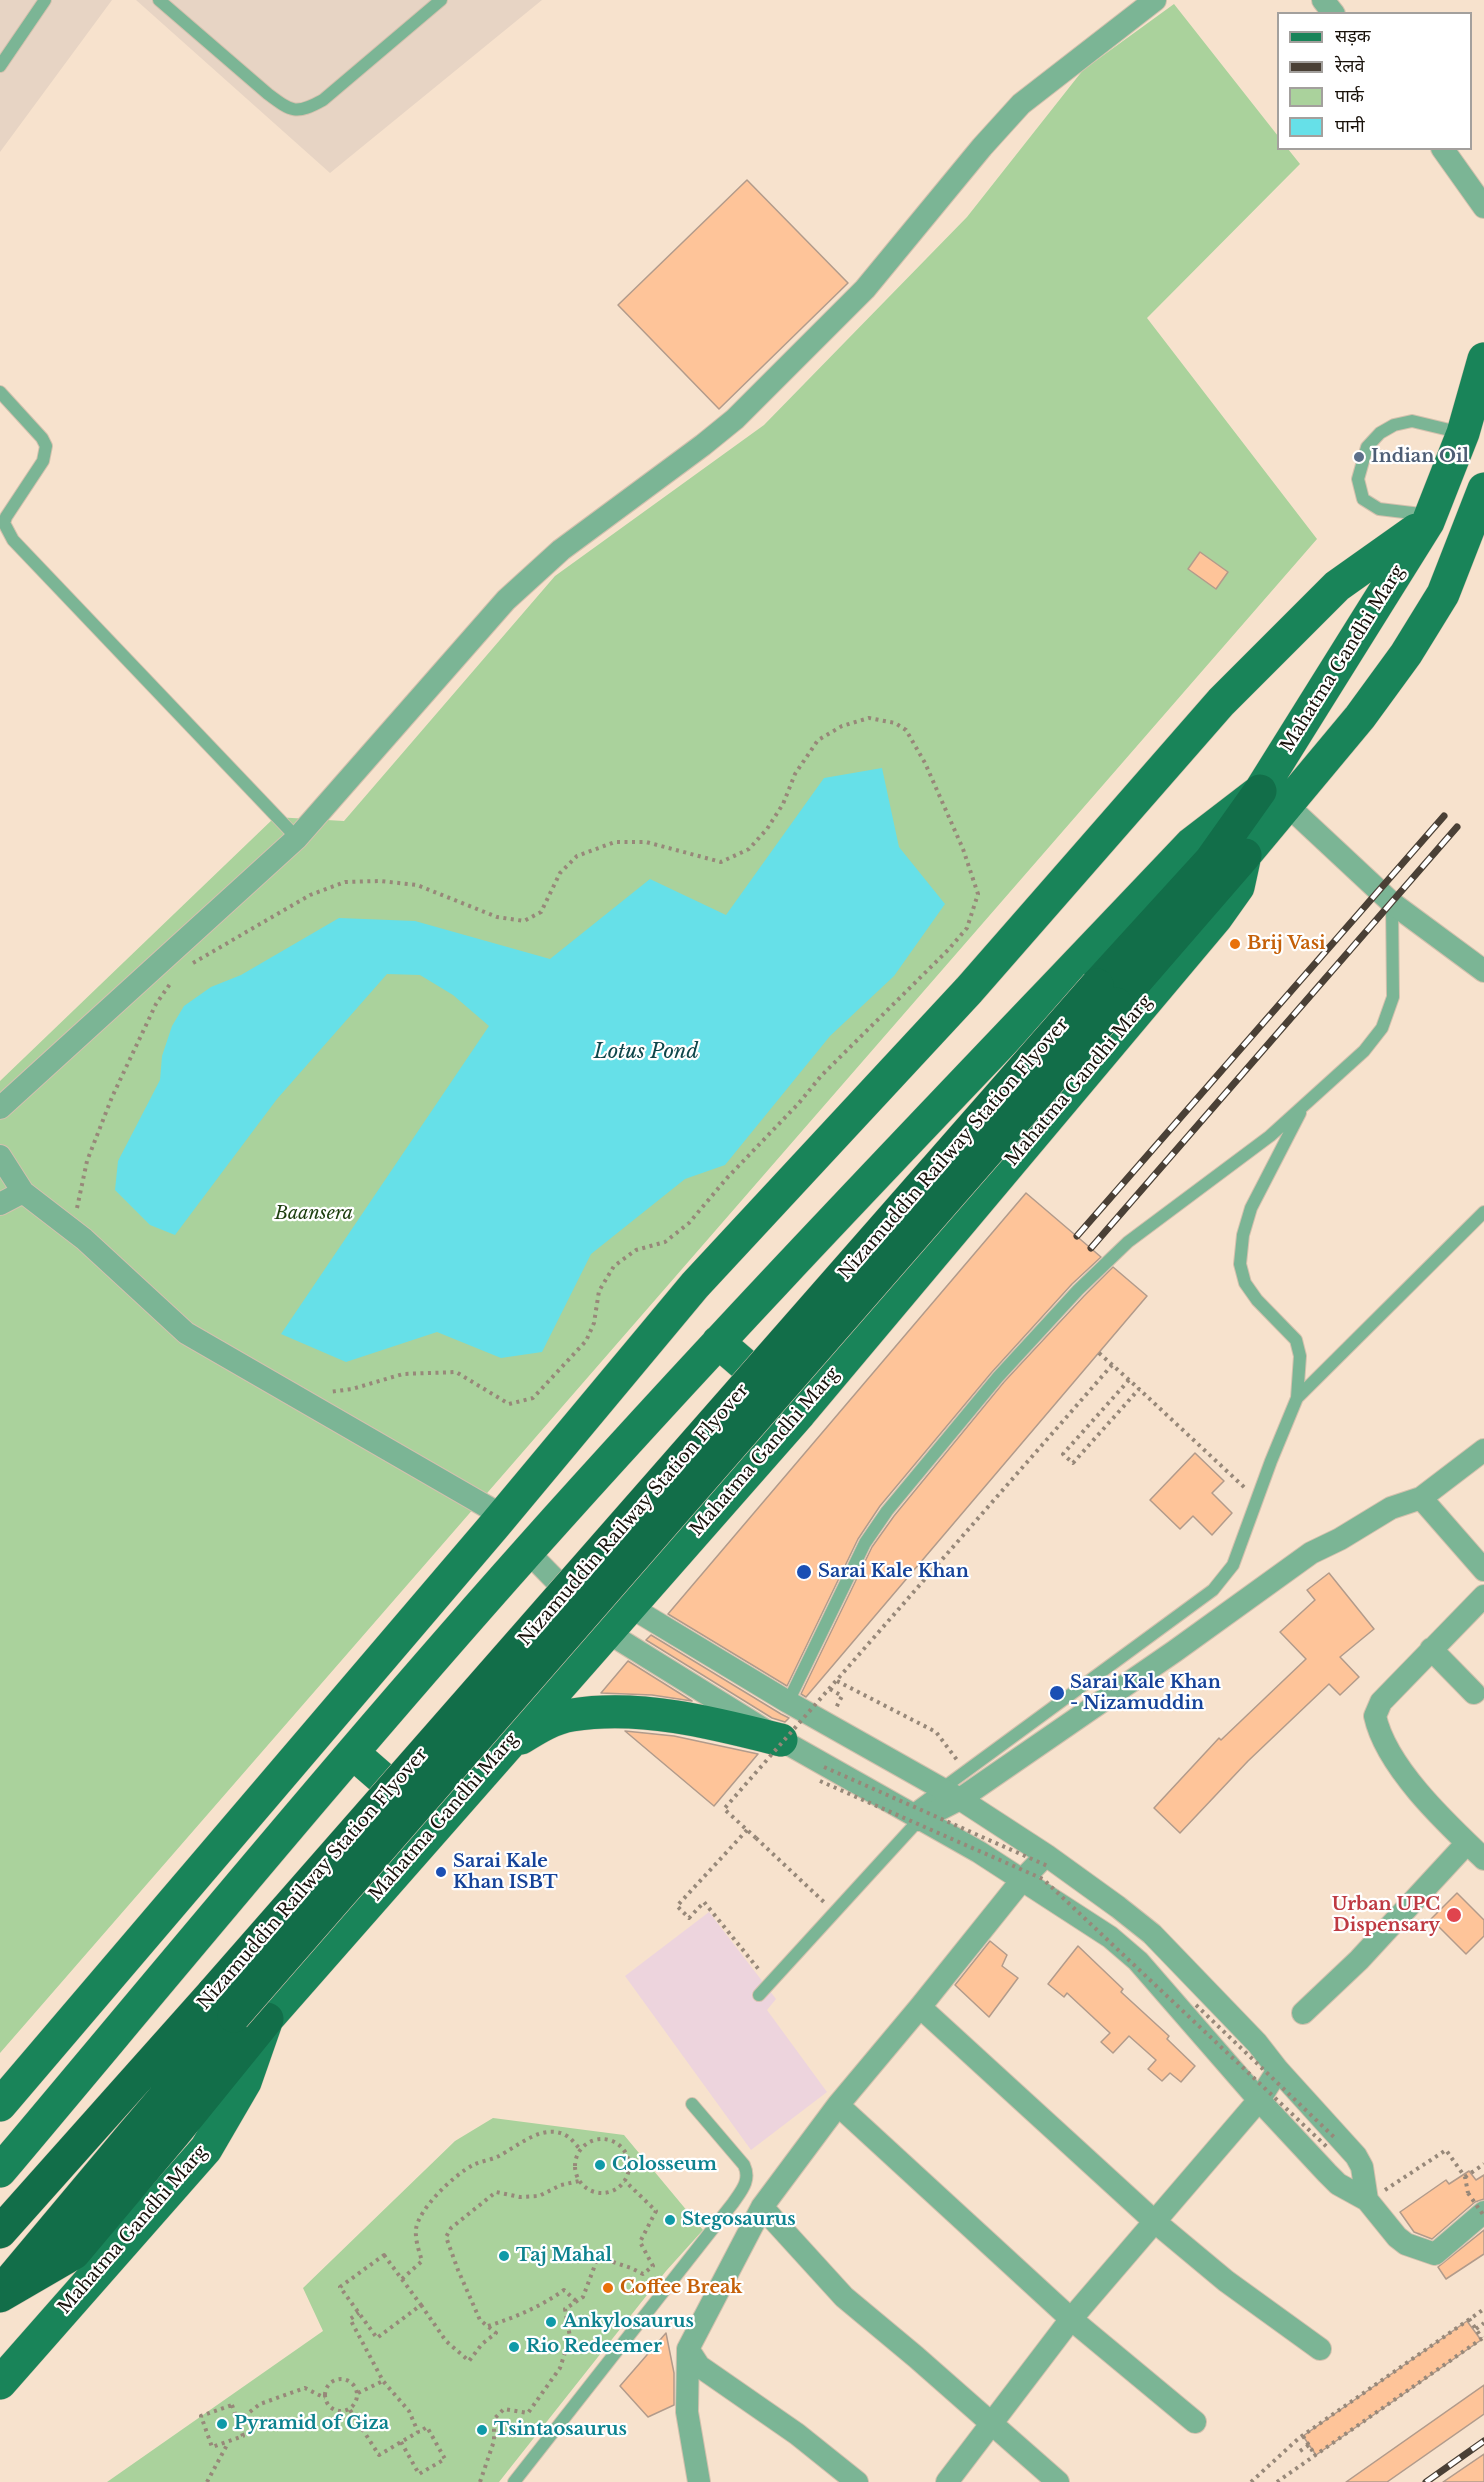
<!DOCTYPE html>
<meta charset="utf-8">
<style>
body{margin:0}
#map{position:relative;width:1484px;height:2482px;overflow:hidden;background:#f7e2cd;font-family:"Libre Baskerville","Noto Sans Devanagari",serif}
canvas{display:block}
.legend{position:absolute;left:1277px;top:12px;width:195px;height:138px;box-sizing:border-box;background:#fff;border:2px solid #a3a09d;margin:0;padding:8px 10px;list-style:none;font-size:18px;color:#18110a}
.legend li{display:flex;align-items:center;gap:12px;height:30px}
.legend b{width:30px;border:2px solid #a3a09d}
</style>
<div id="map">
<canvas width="1484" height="2482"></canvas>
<ul class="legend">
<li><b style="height:8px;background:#198459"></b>सड़क</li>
<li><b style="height:8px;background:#4a4036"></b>रेलवे</li>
<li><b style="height:16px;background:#aad29c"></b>पार्क</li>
<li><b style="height:16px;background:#66e0e8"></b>पानी</li>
</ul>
</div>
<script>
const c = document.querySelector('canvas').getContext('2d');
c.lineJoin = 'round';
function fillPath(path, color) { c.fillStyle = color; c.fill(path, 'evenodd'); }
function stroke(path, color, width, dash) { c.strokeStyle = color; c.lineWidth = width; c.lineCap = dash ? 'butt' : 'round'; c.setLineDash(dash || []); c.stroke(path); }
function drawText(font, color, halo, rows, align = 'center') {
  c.font = font + ' "Libre Baskerville",serif'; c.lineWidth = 4.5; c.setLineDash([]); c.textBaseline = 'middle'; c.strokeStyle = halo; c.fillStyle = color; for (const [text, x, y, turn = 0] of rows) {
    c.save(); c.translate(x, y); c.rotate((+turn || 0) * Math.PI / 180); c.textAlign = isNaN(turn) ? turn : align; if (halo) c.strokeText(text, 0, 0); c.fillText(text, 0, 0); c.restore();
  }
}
const commercial = new Path2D(`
 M709 1912 776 1999 767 2010 827 2092 751 2150 625 1976Z`);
const industrial = new Path2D(`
 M0 0H112L0 152Z
 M136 0H542L330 173Z`);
const green = new Path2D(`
 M1174 4 1278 136V148L1288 149 1300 164 1147 318 1317 539 0 2053V1081L275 817 344 821 555 576 764 425 967 217 1083 70Z
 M493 2118 624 2135 703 2230 666 2271 499 2482H107L323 2331 303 2288 455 2141Z`);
const water = new Path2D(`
 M882 768 899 847 945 904 894 976 830 1036 725 1165 685 1179 591 1254 542 1352 501 1358 437 1332 346 1362 281 1334 489 1026 453 995 420 975 387 974 277 1099 175 1235 150 1225 115 1190 118 1161 160 1080 162 1056 172 1026 184 1006 211 987 241 975 339 918 415 921 550 959 650 879 726 915 824 778Z`);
const building = new Path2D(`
 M747 180 848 283 719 409 618 305Z
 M1200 552 1228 572 1216 589 1188 569Z
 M1026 1193 1101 1257 1072 1284 992 1372 880 1506 858 1539 787 1686 668 1614Z
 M1113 1267 1147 1296 806 1697 801 1694 872 1547 894 1516 1004 1382 1084 1296Z
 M1195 1453 1224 1481 1212 1493 1232 1513 1212 1535 1193 1516 1180 1529 1150 1500Z
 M1329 1573 1374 1629 1340 1657 1359 1677 1340 1695 1329 1684 1248 1761 1180 1833 1154 1808 1219 1738 1221 1740 1306 1659 1280 1632 1315 1600 1307 1590Z
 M651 1635 781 1714 789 1718 785 1722 772 1718 646 1640Z
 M628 1661 692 1701 652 1695 601 1693Z
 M625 1731 674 1736 758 1754 714 1806Z
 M1457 1893 1484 1920V1936L1466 1954 1431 1919Z
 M990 1941 1007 1955 1002 1966 1018 1978 989 2017 955 1985Z
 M1078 1946 1123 1989 1121 1992 1169 2036 1167 2039 1195 2066 1181 2082 1170 2073 1162 2081 1148 2069 1156 2060 1129 2036 1113 2053 1101 2042 1110 2033 1067 1993 1064 1997 1048 1984Z
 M1469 2171 1476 2180 1484 2175V2199L1475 2202 1432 2239 1414 2232 1400 2212 1446 2180 1449 2184Z
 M1484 2230V2254L1446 2279 1438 2267Z
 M1467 2321 1481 2340 1316 2455 1303 2436Z
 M666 2333 674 2373V2405L648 2417 620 2386Z
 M1484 2385V2414L1387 2482H1346Z
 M1484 2454V2482H1443Z`);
const path = new Path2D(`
 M193 963 310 895 345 882 380 881 417 885 497 917 524 921 541 912 560 873 577 856 615 842H646L721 862 749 849 767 829 783 804 795 774 818 740 842 726 869 718 895 723 906 730 925 763 963 849 978 894 967 928 948 950 821 1076 799 1103 727 1178 689 1223 665 1242 636 1250 614 1266 599 1291 594 1323 586 1341 533 1398 509 1404 456 1372 403 1374 352 1389 329 1392
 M77 1208 87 1161 112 1097 156 1004 170 984
 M1099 1353 1139 1389
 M1129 1380 1063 1454 1073 1463 1139 1389 1245 1488
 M837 1681 936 1732 957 1760
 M830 1689 842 1696 836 1708
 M747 1830 677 1906 689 1918 704 1902 760 1971
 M756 1838 825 1903
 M575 2166a27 27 0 1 1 54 0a27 27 0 1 1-54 0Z
 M1465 2177 1484 2164
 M1385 2190 1446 2150 1465 2177 1468 2193
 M384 2255 421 2305 377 2338 340 2287Z
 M402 2279 422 2261C419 2251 415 2240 416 2229 419 2208 454 2175 473 2165 481 2161 491 2160 499 2156 518 2146 544 2122 567 2136 572 2139 576 2145 580 2149
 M421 2305 446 2341 469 2361 482 2344 496 2333 480 2320 458 2270 446 2237 451 2228 496 2192 520 2197 539 2196 561 2185 579 2181
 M1469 2319 1482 2338
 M488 2326C516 2317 540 2307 564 2290L576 2301
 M1476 2329 1484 2323
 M325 2395a16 16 0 1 1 32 0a16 16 0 1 1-32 0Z
 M358 2393 383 2381
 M232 2405 243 2436 212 2447 201 2416Z
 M350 2410 379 2455 418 2432 409 2411 383 2381 350 2319 359 2313
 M238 2421 260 2404 305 2388 325 2398
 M1303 2436 1315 2455
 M401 2442 419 2474 445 2459 427 2427 419 2432
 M1300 2451 1309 2445
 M207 2482 228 2443
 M480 2482 494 2441V2419L504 2409 528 2413 560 2368 570 2337 565 2309 583 2297 598 2257 631 2268 643 2274 653 2266 640 2242 656 2211 625 2181
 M1251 2482 1299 2438 1484 2309
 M1277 2482 1484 2337`);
const lane = new Path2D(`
 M159 0 268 94C292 112 296 115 323 100L441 0
 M0 66 45 0
 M0 392 42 438 46 446 43 461 6 517 4 523 13 540 297 838
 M1429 515 1379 509 1363 499 1358 479 1367 447 1380 433 1394 425 1412 421 1462 433
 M1297 1398 1484 1212
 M788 1702 865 1543 887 1511 998 1377 1078 1290 1128 1242 1270 1136 1364 1051 1382 1028 1393 997 1392 903
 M909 1813 1213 1590 1233 1565 1271 1461 1297 1398 1300 1356 1296 1340 1257 1300 1245 1283 1240 1264 1243 1235 1251 1208 1300 1113
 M759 1995 919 1820
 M514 2482 733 2203C742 2190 751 2180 744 2165L692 2104`);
const street = new Path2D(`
 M1323 0 1334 14
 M1442 148 1484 207
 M1287 805 1392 903 1484 971
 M0 1108 297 838 506 600 561 550 703 445 735 419 865 289 982 147 1021 104 1155 0
 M0 1156 23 1192
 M0 1204 23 1192 84 1239 186 1333 503 1516
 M1421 1498 1484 1570
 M528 1552 575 1600
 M1484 1596 1381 1702 1375 1716C1386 1767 1446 1823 1484 1859
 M619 1600 788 1702 960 1799 1046 1855 1118 1907 1152 1934 1257 2043 1278 2070 1356 2156 1362 2167 1367 2200
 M598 1623 607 1632 781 1740 979 1852 1110 1937 1138 1961 1259 2100 1327 2173 1338 2184 1367 2200 1397 2237 1406 2244 1435 2254 1484 2212
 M1431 1649 1474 1693
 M919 1820 960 1799 1175 1651 1311 1553 1340 1539 1391 1508 1421 1498 1484 1450
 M920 2007 1154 2221 1226 2281 1320 2349
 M1303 2013 1359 1960 1467 1843
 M838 2105 1071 2319 1195 2422
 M762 2207 844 2297 916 2357 1058 2482
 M688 2349 699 2366 797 2434 857 2482
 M699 2482 687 2412 688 2349 762 2207 838 2105 920 2007 1022 1880 1046 1855
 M947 2482 1071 2319 1259 2100 1278 2070`);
const primary = new Path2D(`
 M718 1342 776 1392
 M521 1738C537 1728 553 1718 572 1715 641 1704 714 1723 781 1740
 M353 1753 415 1807
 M0 2105 494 1526 695 1285 969 990 1221 702 1337 586 1416 530
 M0 2171C175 1963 348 1753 529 1550 744 1309 969 1078 1191 844L1260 791 1428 522 1463 433 1484 359
 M0 2383 206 2149 245 2082 267 2019 800 1413 1216 918 1238 887 1245 855 1360 717 1406 654 1443 594 1484 489`);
const highway = new Path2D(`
 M1097 985 1211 860 1260 791
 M1116 1004 1245 855
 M0 2232 214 1992
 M9 2282 132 2135 234 2016
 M0 2296 74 2253 174 2134 267 2019`);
const rail = new Path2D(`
 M1077 1236 1444 816
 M1091 1248 1457 827
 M1426 2482 1484 2441`);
const pathBridge = new Path2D(`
 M824 1767 1050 1867
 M820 1781 1043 1879 1327 2147
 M756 1838 724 1809 1112 1365
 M1196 2005 1335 2138
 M1468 2193 1484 2216`);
const highwayBridge = new Path2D(`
 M214 1992 1097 985
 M234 2016 1116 1004`);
const markers = [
 [1359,457,6,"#5c6f8a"],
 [1235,944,6,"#e8710a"],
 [804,1572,8,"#1a4fb4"],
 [1057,1693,8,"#1a4fb4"],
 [441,1872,6,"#1a4fb4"],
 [1454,1915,8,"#e0444e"],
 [600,2165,6,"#0f9aa8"],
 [670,2220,6,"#0f9aa8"],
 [504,2256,6,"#0f9aa8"],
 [608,2288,6,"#e8710a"],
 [551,2322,6,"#0f9aa8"],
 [514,2347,6,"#0f9aa8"],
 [222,2424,6,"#0f9aa8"],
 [482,2430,6,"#0f9aa8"]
];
const serviceNames = [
 ["Indian Oil",1371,457]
];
const streetNames = [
 ["Mahatma Gandhi Marg",1343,659,-58],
 ["Mahatma Gandhi Marg",1079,1081,-50],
 ["Nizamuddin Railway Station Flyover",954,1149,-49],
 ["Mahatma Gandhi Marg",765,1452,-49],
 ["Nizamuddin Railway Station Flyover",634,1515,-49],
 ["Mahatma Gandhi Marg",444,1817,-49],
 ["Nizamuddin Railway Station Flyover",313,1879,-49],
 ["Mahatma Gandhi Marg",133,2230,-49]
];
const foodNames = [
 ["Brij Vasi",1247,944],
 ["Coffee Break",620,2288]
];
const parkNames = [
 ["Baansera",314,1214]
];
const transitNames = [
 ["Sarai Kale Khan",818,1572],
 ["Sarai Kale Khan",1070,1683],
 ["- Nizamuddin",1070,1704],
 ["Sarai Kale",453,1862],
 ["Khan ISBT",453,1883]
];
const healthNames = [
 ["Urban UPC",1440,1905],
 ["Dispensary",1440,1926]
];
const cultureNames = [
 ["Colosseum",612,2165],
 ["Stegosaurus",682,2220],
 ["Taj Mahal",516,2256],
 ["Ankylosaurus",563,2322],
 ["Rio Redeemer",526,2347],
 ["Pyramid of Giza",234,2424],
 ["Tsintaosaurus",494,2430]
];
const waterNames = [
 ["Lotus Pond",646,1052]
];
fillPath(commercial, '#edd4dd');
fillPath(industrial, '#e7d4c4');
fillPath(green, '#aad29c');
fillPath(water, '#66e0e8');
fillPath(building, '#fec499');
stroke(building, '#b29b8b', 1.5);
stroke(lane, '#d3c1ae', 14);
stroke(street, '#d3c1ae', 24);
stroke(primary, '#d3c1ae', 34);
stroke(highway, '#d3c1ae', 34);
stroke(path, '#978879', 4, [3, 4.5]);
stroke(lane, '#7bb595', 12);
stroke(street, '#7bb595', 22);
stroke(primary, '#198459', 33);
stroke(highway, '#126e49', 33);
stroke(rail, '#4a4036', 7);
stroke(rail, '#fff', 4.5, [14]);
stroke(highwayBridge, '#d3c1ae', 34, []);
stroke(pathBridge, '#978879', 4, [3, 4.5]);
stroke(highwayBridge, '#126e49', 33);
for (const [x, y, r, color] of markers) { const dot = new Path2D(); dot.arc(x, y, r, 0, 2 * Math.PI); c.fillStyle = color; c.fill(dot); stroke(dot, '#fff', 2); }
drawText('bold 18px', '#4e5e75', '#fff', serviceNames, 'left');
drawText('18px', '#18110a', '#fff', streetNames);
drawText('bold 18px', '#c56008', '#fff', foodNames, 'left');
drawText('italic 18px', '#1c3e0e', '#fff', parkNames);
drawText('bold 18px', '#164399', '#fff', transitNames, 'left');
drawText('bold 18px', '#be3a42', '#fff', healthNames, 'right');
drawText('bold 18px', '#0d838f', '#fff', cultureNames, 'left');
drawText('italic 20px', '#0f474b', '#fff', waterNames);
</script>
